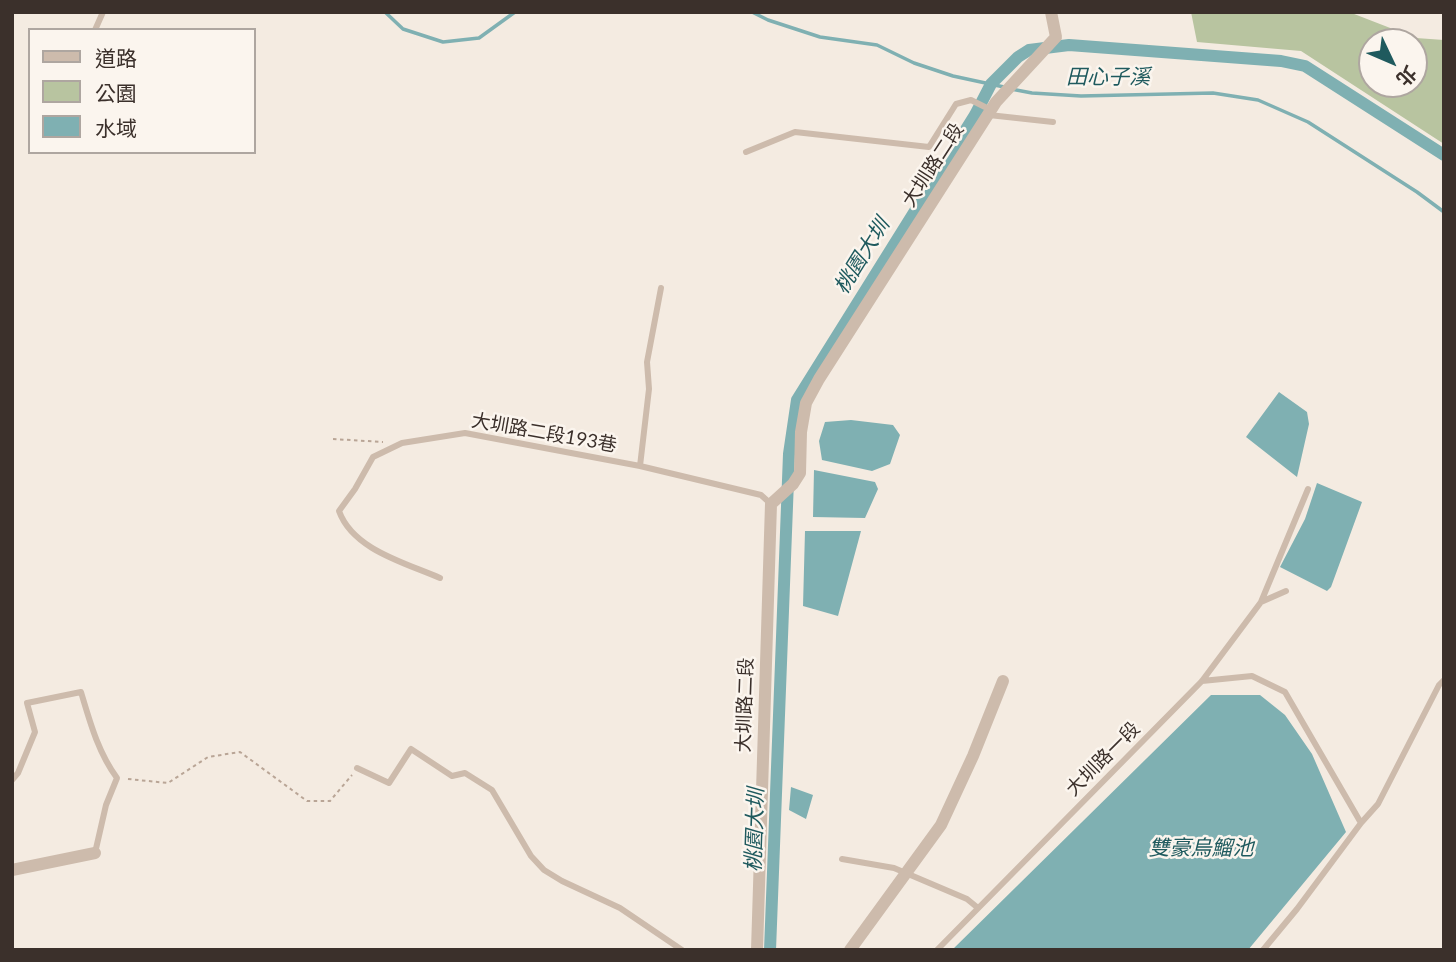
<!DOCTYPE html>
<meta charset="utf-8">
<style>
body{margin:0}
#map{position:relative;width:1456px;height:962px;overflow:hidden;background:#f4ebe1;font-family:Lato,"Noto Sans TC",sans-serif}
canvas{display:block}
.frame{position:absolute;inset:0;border:14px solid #3b302b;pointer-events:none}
.legend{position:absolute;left:28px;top:28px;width:228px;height:126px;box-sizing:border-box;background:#fbf5ee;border:2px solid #aea6a0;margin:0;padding:9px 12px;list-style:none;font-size:21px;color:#3b302b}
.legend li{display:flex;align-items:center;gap:14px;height:35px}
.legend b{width:35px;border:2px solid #aea6a0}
.north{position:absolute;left:1358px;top:28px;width:70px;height:70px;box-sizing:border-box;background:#fbf5ee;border:2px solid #aea6a0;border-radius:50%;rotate:134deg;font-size:19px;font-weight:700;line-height:28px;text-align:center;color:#3b302b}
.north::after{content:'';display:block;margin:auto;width:24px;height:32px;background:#1f5a5e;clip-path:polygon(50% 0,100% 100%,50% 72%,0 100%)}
</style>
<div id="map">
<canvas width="1456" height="962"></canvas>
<div class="frame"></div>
<ul class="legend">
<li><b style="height:9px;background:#cdbbac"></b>道路</li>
<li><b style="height:19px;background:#b8c4a0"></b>公園</li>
<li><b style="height:19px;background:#7fb0b2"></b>水域</li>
</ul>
<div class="north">北</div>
</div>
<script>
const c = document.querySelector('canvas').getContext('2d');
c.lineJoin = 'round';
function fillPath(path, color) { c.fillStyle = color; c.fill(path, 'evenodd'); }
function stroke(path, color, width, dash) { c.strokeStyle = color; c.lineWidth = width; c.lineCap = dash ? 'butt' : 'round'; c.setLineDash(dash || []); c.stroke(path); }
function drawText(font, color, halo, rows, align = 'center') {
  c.font = font + ' Lato,"Noto Sans TC",sans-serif'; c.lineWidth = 5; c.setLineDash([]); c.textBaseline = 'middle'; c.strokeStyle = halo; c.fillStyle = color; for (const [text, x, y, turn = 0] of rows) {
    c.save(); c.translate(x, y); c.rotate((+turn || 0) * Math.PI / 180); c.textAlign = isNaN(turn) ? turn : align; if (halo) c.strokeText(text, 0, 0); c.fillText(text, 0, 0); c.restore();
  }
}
const green = new Path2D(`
 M1191 12H1349L1416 38 1444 40V144L1301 51 1197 42ZM1372 42H1414V84H1372Z`);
const water = new Path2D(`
 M1279 392 1307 412 1309 424 1297 477 1246 437Z
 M851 420 893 425 900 435 890 464 872 471 822 460 819 441 825 422Z
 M814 470 875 482 878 489 865 518 813 517Z
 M1317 483 1362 502 1331 587 1327 591 1280 567 1305 519Z
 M805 531H861L838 616 803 606Z
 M1211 695H1260L1285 715 1312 754 1346 832 1248 950H952Z
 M791 787 813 795 806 819 789 810Z`);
const stream = new Path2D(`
 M385 12 403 29 443 42 479 38 515 12
 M752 12 768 20 820 37 877 45 914 63 953 76 1004 87
 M1011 89 1032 93 1081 96 1213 93 1258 100 1308 122 1417 192 1444 212`);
const canal = new Path2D(`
 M770 950 789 454 797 400 975 115 991 84 1018 57 1029 50 1069 45 1281 61 1305 66 1444 155`);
const path = new Path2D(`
 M333 439 383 442
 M128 779 168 783 208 757 240 752 307 801H330L352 775`);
const service = new Path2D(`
 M95 30 103 12
 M989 115 1053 122
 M746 152 795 132 929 147 956 104 971 100 991 110
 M640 466 649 389 647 362 661 288
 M440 578C406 563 353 550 339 511L355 489 373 457 402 443 465 433 640 466 761 495 771 504
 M1261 602 1308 489
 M1202 681 1252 676 1285 692 1361 823
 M357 768 389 783 411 749 452 776 465 773 492 790 531 856 544 870 562 881 620 908 682 950
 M12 780 18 773 35 732 27 703 81 692C90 722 98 752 117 778L106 805 95 853
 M842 859 894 868 967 899 978 908
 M937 950 1202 681 1261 602 1286 591
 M1263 950 1297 909 1361 823 1378 804 1439 685 1444 680`);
const minor = new Path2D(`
 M12 870 95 853
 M757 950 771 504 793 484 800 473 801 432 806 403 819 379 996 102 1056 37 1051 12
 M850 950 941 825 973 756 1003 681`);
const streetNames = [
 ["大圳路二段",933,165,-57],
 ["大圳路二段193巷",544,433,10],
 ["大圳路二段",745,705,-88],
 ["大圳路一段",1103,759,-45]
];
const waterNames = [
 ["田心子溪",1108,77],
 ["桃園大圳",862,256,-58],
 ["桃園大圳",755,830,-88],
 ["雙豪烏鰡池",1201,848]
];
fillPath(green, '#b8c4a0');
fillPath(water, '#7fb0b2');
stroke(stream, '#7fb0b2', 3.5);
stroke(canal, '#7fb0b2', 12);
stroke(path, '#b9a596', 2, [3.5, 3.5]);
stroke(service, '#cdbbac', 6);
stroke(minor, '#cdbbac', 12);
drawText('19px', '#3b302b', '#fbf5ee', streetNames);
drawText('italic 21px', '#1f5a5e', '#fbf5ee', waterNames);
</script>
